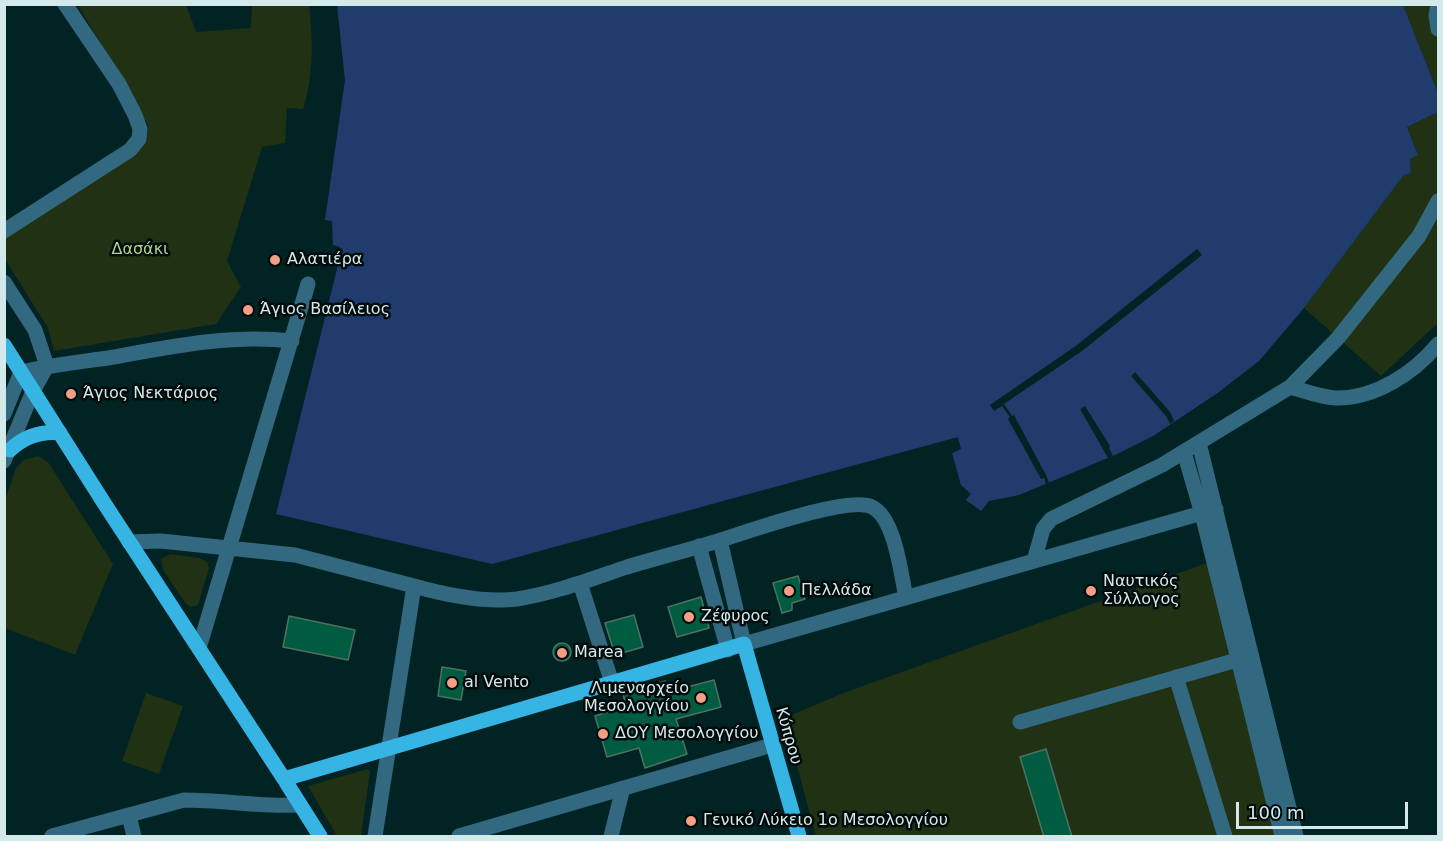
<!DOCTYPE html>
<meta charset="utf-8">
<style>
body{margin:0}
#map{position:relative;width:1443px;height:841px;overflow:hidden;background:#022323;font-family:"DejaVu Sans",sans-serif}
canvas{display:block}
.frame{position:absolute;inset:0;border:6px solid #d4eaea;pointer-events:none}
.scale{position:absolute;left:1236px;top:802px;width:172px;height:27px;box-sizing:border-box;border:3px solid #d4eaea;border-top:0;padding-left:8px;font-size:18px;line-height:21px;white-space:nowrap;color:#d4eaea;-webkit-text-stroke:4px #000a0a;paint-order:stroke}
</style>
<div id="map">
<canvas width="1443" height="841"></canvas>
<div class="frame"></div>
<div class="scale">100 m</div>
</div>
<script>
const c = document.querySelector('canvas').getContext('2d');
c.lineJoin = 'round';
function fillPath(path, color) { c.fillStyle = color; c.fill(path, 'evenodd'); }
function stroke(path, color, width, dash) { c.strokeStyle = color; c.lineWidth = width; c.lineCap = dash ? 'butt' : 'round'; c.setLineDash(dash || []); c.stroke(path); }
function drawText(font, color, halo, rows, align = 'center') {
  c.font = font + ' "DejaVu Sans",sans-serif'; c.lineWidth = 5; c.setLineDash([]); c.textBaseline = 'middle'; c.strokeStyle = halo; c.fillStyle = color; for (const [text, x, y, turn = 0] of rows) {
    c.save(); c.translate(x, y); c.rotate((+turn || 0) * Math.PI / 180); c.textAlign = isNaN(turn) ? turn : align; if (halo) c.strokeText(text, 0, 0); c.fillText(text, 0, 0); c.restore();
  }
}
const green = new Path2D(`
 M78 5H186L196 32 251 28 252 5H309C313 41 314 74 303 109L287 108 285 143 262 147 227 261 241 287 216 324 54 351 48 328 5 259V236L139 149 147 138 148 125Z
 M1403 5H1438V93Z
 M1438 112V323L1381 376 1304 308 1403 176 1411 173 1410 159 1418 154 1407 127Z
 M38 456 48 462 113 564 75 655 5 628V500L16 468 24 460Z
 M170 554 199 558 207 562 209 568 198 605 191 607 186 604 163 570 161 559Z
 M1207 563 1276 836H816L784 718 846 692Z
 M146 693 183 706 159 774 122 761Z
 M368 769 370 771 361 836H337L308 786Z`);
const water = new Path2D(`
 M337 5H1403L1438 93V112L1407 127 1418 155 1410 159 1411 173 1403 176 1304 308 1259 361 1219 392 1153 436 1115 455 1019 495 989 501 981 511 966 500 971 494 961 485 952 453 961 449 958 437 492 564 276 514 337 269 340 247 333 245 332 221 325 220 345 80Z`);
const pier = new Path2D(`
 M1197 249 1202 255 1082 351 1004 404 1012 416 1014 415 1046 475 1049 483 1046 484 1044 478 1041 479 1008 419 1010 417 1002 406 994 411 990 405 1077 345Z
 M1135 372 1170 412 1174 421 1170 424 1166 416 1131 376Z
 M1085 406 1110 446 1109 448 1113 456 1108 458 1080 409Z`);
const building = new Path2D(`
 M798 576 805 599 792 603V610L782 613 773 583Z
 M701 597 709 628 677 637 668 607Z
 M634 615 643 647 615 655 605 623Z
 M289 616 355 630 348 660 283 647Z
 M553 652a9 9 0 1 1 18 0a9 9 0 1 1-18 0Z
 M442 667 466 671 461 700 438 696Z
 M714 680 721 707 676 719 687 754 645 768 639 748 607 757 595 716 626 706 623 694 665 681 668 692Z
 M1046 749 1072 837H1044L1020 757Z`);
const minor = new Path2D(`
 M1438 4 1436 15 1438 29
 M4 231 130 150 139 139 140 129 135 115 119 84 65 4
 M4 282 35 330 47 366
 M1290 387C1305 391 1320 397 1335 398 1375 399 1414 373 1438 344
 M4 414 21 372C50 365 79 362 108 358 169 347 229 334 292 341
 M1199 443 1296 836
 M1184 452 1202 514 1282 836
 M4 461 33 391 47 366
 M720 540 744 644 1216 509
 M129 542 161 541 295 555 414 586 375 836
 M699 546 728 650
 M1034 561 1043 529 1051 519 1162 465 1290 387 1338 338 1419 236 1438 201
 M580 583 612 683
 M414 586C446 595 484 603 517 599 555 593 591 579 627 567 657 558 688 550 718 541 746 532 850 495 872 507 895 518 901 574 906 598
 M199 648 308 284
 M1176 677 1225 836
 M1020 722 1237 660
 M129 816 134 836
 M52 836 184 800C223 800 261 807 300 805
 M459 836 772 745
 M611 836 623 788`);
const major = new Path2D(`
 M4 345 104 503 284 779 320 836
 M10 450C24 437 41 431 60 433
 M284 779 744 644 799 836`);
const markers = [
 [275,260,6,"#f39f86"],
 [248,310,6,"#f39f86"],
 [71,394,6,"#f39f86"],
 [789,591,6,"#f39f86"],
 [1091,591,6,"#f39f86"],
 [689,617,6,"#f39f86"],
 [562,653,6,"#f39f86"],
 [452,683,6,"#f39f86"],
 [701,698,6,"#f39f86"],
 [603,734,6,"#f39f86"],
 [691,821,6,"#f39f86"]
];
const parkNames = [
 ["Δασάκι",140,250]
];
const poiNames = [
 ["Αλατιέρα",287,260],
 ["Άγιος Βασίλειος",260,310],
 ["Άγιος Νεκτάριος",83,394],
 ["Ναυτικός",1103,582],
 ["Σύλλογος",1103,600],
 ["Πελλάδα",801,591],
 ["Ζέφυρος",701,617],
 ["Marea",574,653],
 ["al Vento",464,683],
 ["Λιμεναρχείο",689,689,"right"],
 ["Μεσολογγίου",689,707,"right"],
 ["ΔΟΥ Μεσολογγίου",615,734],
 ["Γενικό Λύκειο 1ο Μεσολογγίου",703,821]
];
const streetNames = [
 ["Κύπρου",788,736,74]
];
fillPath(green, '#213113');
fillPath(water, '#203c6c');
fillPath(pier, '#022323');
fillPath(building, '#005c40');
stroke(building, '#4f7161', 1.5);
stroke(minor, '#336980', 15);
stroke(major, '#36b5e5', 15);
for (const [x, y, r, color] of markers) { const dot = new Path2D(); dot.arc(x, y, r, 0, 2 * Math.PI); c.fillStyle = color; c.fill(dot); stroke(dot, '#000a0a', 2); }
drawText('16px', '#a8d785', '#000a0a', parkNames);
drawText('16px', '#d4eaea', '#000a0a', poiNames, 'left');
drawText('16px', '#d4eaea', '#000a0a', streetNames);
</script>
